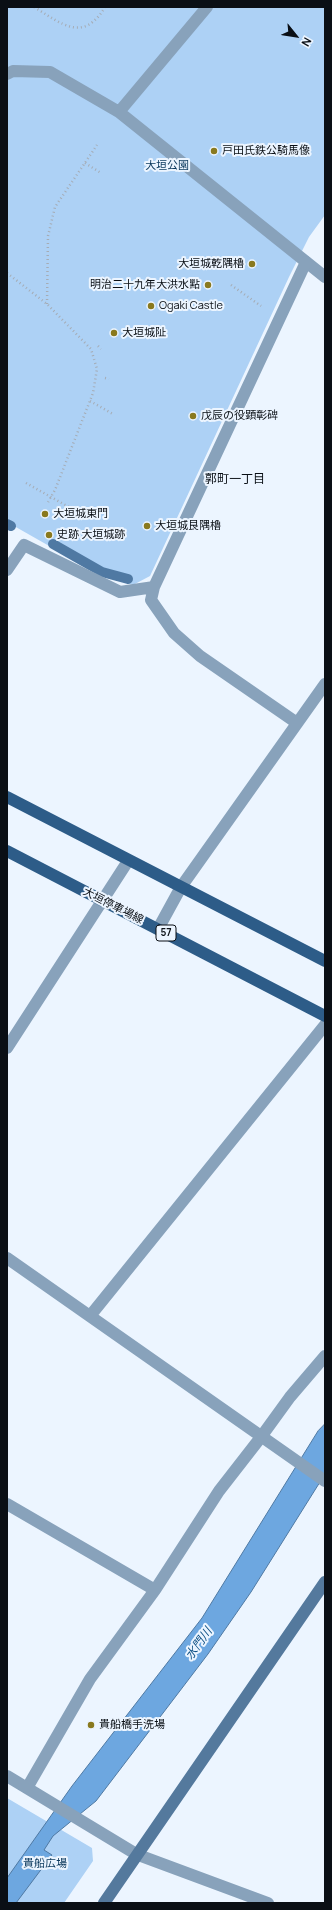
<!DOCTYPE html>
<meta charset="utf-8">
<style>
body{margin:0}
#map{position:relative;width:332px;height:1910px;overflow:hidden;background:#ecf5ff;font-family:Manrope,sans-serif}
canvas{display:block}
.frame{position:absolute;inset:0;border:8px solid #0a0f15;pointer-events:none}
.north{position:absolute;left:276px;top:16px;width:40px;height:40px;-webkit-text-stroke:3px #ecf5ff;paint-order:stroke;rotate:120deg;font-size:11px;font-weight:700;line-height:16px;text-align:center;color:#0a0f15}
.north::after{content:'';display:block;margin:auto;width:14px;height:18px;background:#0a0f15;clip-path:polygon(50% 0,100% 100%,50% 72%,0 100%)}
</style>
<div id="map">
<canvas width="332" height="1910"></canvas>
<div class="frame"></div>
<div class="north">N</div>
</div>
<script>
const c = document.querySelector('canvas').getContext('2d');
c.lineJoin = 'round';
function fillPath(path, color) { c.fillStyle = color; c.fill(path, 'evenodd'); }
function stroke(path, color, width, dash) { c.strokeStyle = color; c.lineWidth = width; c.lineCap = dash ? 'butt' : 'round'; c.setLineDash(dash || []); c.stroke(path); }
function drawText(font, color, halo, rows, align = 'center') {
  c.font = font + ' Manrope,"Noto Sans JP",sans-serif'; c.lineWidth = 4; c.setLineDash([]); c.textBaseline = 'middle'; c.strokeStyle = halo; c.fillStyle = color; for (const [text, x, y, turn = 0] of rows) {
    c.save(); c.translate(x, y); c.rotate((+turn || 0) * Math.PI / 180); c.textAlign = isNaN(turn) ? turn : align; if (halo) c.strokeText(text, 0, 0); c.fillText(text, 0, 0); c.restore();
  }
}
const green = new Path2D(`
 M7 7H325V215L309 237 289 277 150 576 133 585 102 576 7 522Z
 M7 1798 92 1848 93 1861 64 1903H7Z`);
const water = new Path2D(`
 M325 1424V1474L251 1592 208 1654 96 1801 53 1836 44 1850 52 1855 16 1903H7V1878L72 1786 202 1618 318 1431Z`);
const stream = new Path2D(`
 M7 524 11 526
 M53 544 102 572 128 579`);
const path = new Path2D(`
 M34 7C61 23 83 44 105 7
 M85 163 101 173
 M7 273 47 304 91 349 97 369 93 393 55 490 48 502
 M231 285 261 306
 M47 304 48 236 55 207 97 145
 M98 346 101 349
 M105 378 109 379
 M90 401 113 414
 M26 483 76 511`);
const lane = new Path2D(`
 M7 74 13 71 50 72 119 112 325 277
 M119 112 207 7`);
const street = new Path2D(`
 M7 570 24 545 120 592 154 587 306 262
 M154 587 151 600 174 633 200 656 297 723
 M158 929 181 887 325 684
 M7 1048 128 861
 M7 1258 325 1481
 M90 1316 325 1025
 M7 1504 155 1590
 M7 1776 136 1854 268 1903
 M27 1788 90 1679 155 1590 219 1491 261 1437 290 1397 325 1356`);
const secondary = new Path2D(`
 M104 1903 325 1582`);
const primary = new Path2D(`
 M7 797 325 961
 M7 851 325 1016`);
const markers = [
 [214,151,4,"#89791e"],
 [252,264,4,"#89791e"],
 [208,285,4,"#89791e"],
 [151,306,4,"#89791e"],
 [114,333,4,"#89791e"],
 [193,416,4,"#89791e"],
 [45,514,4,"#89791e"],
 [147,526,4,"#89791e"],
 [49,535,4,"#89791e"],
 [91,1725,4,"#89791e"]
];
const shields = [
 [166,933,20]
];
const shieldNames = [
 ["57",166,933]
];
const poiNames = [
 ["戸田氏鉄公騎馬像",222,151],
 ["大垣城乾隅櫓",244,264,"right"],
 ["明治二十九年大洪水點",200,285,"right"],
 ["Ogaki Castle",159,306],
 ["大垣城阯",122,333],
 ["戊辰の役顕彰碑",201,416],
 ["大垣城東門",53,514],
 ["大垣城艮隅櫓",155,526],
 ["史跡 大垣城跡",57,535],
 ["貴船橋手洗場",99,1725]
];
const parkNames = [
 ["大垣公園",167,166],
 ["貴船広場",45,1864]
];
const streetNames = [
 ["大垣停車場線",113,906,27]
];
const neighbourhoodNames = [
 ["郭町一丁目",235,480]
];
const waterNames = [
 ["水門川",199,1644,-54]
];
fillPath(green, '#add1f5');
fillPath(water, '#6da7e0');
stroke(water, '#4f79a3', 1);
stroke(stream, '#4f79a3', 10);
stroke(path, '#a5acb5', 2.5, [1, 3]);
stroke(lane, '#88a2bb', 12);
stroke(street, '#88a2bb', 12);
stroke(secondary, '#54799d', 12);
stroke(primary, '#2d5c88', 12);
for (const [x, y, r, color] of markers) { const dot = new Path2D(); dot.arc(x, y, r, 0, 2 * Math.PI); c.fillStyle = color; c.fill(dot); stroke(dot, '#ecf5ff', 1.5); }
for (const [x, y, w] of shields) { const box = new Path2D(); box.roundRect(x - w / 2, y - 8, w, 16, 3); c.fillStyle = '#ecf5ff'; c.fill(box); stroke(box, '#0a0f15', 1); }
drawText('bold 10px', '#0a0f15', null, shieldNames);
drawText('11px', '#0a0f15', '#ecf5ff', poiNames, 'left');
drawText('11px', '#0a375c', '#ecf5ff', parkNames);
drawText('11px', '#0a0f15', '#ecf5ff', streetNames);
drawText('12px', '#0a0f15', '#ecf5ff', neighbourhoodNames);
drawText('italic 12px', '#0f5185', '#ecf5ff', waterNames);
</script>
